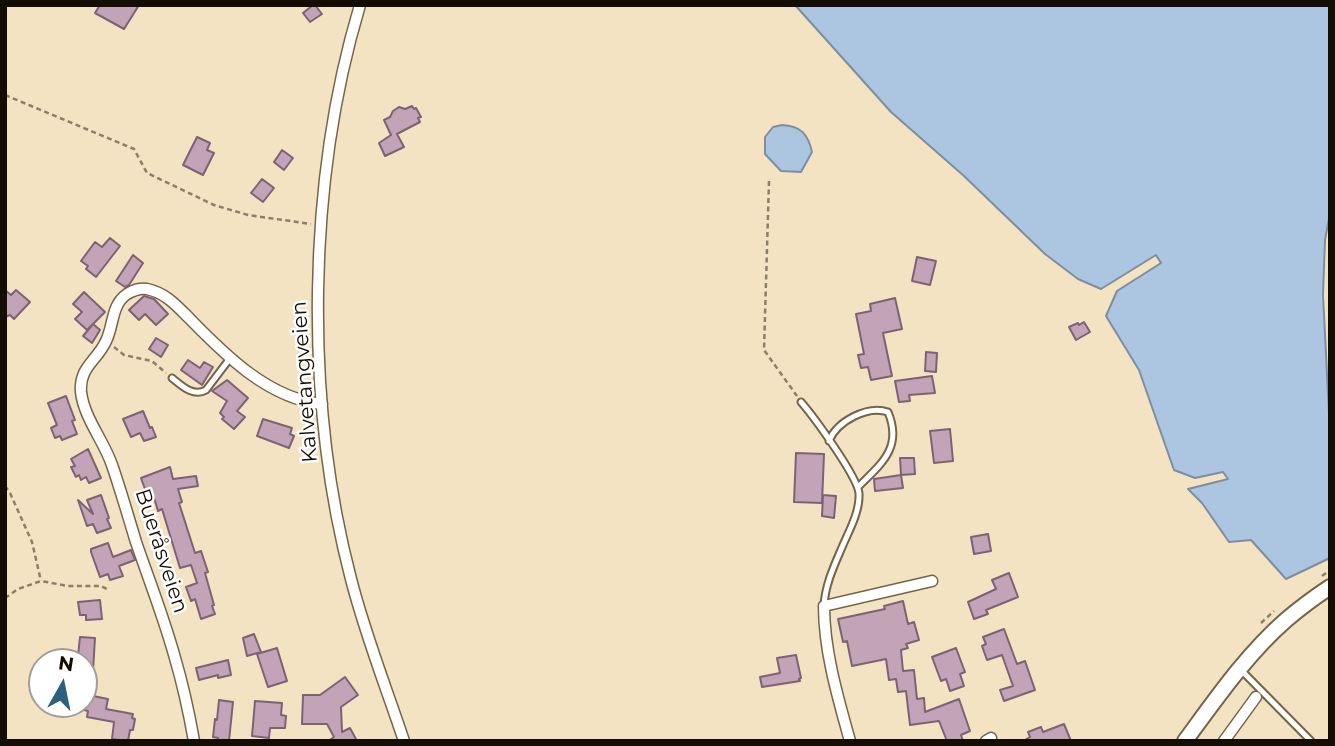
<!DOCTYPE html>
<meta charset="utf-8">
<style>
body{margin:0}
#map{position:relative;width:1335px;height:746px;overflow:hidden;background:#f3e3c3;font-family:Montserrat,sans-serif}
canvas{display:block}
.frame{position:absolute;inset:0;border:7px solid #130d04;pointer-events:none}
.north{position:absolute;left:28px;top:648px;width:70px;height:70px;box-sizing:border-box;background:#fff;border:2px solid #a19e9b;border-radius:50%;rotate:9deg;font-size:19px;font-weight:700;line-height:28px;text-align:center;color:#130d04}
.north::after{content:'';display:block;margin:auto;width:24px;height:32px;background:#2d607d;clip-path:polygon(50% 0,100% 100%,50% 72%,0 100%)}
</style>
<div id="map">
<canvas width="1335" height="746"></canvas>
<div class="frame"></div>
<div class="north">N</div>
</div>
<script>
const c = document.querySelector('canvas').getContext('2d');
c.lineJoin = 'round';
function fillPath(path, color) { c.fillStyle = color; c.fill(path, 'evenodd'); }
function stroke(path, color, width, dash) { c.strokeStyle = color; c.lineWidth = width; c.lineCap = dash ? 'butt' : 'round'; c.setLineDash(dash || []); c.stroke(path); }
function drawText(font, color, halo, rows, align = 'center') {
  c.font = font + ' Montserrat,sans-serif'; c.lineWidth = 5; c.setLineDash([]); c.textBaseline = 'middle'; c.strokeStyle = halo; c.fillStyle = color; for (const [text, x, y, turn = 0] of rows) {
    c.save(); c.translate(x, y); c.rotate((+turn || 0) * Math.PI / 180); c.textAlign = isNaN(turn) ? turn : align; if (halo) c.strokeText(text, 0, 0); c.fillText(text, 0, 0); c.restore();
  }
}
const water = new Path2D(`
 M795 5H1330V213L1325 240 1323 295 1330 433V558L1286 579 1251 540 1229 542 1202 503 1188 489 1228 479 1223 472 1195 478 1174 470 1139 370 1106 316 1117 291 1161 263 1156 255 1101 289 1078 279 1045 254 964 176 891 112Z
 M782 125C801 126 808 134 812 152L801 172 781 171 765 154V137L773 127Z`);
const building = new Path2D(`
 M100 5H139L124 29 95 13Z
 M313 5H315L322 14 310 22 303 13Z
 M412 106 414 109 416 108 421 117 418 118 420 122 397 134 404 147 385 156 379 143 391 135 384 120 390 117 393 111 399 107 405 109Z
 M197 137 210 143 207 150 214 153 203 175 183 165Z
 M282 150 293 158 284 170 274 162Z
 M262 179 274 188 263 202 251 193Z
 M110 238 120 246 96 277 86 269 88 266 81 261 95 242 102 247Z
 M133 255 143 263 129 285 125 287 116 281Z
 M917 257 936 261 930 285 912 281Z
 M5 290 11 295 16 290 30 302 14 319 10 315 5 317Z
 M84 292 105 312 87 330 75 319 82 312 73 304Z
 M144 296 154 299 168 314 156 325 145 314 139 320 129 310Z
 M895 298 902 329 883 333 892 376 871 380 868 367 861 368 858 355 864 354 856 314 871 311 870 304Z
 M1084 322 1090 332 1076 340 1069 327 1078 323 1079 325Z
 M93 324 100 330 92 343 83 336Z
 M156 338 168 345 161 357 149 349Z
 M926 352 937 353 936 372 925 371Z
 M188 360 200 368 204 362 213 367 202 385 181 370Z
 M932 376 935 393 909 395 910 401 899 402 895 381Z
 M227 380 248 398 237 411 245 417 234 429 222 419 224 417 220 413 227 401 212 391Z
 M66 396 75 420 72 421 77 434 62 440 60 436 55 438 51 428 57 425 48 403Z
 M143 411 150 428 152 427 156 437 144 441 140 433 131 437 123 419Z
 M263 419 292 428 290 434 294 436 289 448 257 436Z
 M950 429 953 461 934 463 930 431Z
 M88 449 101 478 89 483 86 477 81 480 79 475 76 477 71 467 75 466 71 459Z
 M796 453 824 454 822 503 794 502Z
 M900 458H914L915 474 901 475Z
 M170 467 173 479 196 476 198 486 178 489 182 502 179 503 195 553 201 551 208 572 205 573 214 605 212 606 215 614 201 619 195 599 191 601 186 587 197 583 191 565 180 568 162 509 158 511 152 491 146 492 141 478Z
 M901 475 903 488 875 491 874 479Z
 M101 495 109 518 107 519 111 528 97 533 93 524 87 526 78 500 93 514 87 500Z
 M823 495 836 496 834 518 822 516Z
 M988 534 991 551 974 554 971 537Z
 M108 543 113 557 131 550 135 560 119 566 123 576 110 580 108 574 100 577 91 552V549Z
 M1009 573 1018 597 986 610 988 614 974 619 968 602 996 589 992 580Z
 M100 600 102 619 86 620V615H80L78 602Z
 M903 601 908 624 914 622 919 640 906 644 908 648 901 650 903 671 914 670 917 699 924 698 925 712 959 699 970 731 961 735 963 741H947L939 721 910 725 906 691 898 692 896 679 889 680 886 659 852 666 847 641 843 642 838 619 885 609 884 606Z
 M1004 629 1017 664 1025 661 1035 690 1004 701 1000 690 1013 686 1002 655 987 660 982 646 986 644 983 637Z
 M254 634 261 652 247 656 243 638Z
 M80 637 95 638 92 687H84V657L78 656Z
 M277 648 287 681 268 687 257 654Z
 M956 648 965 672 960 674 964 686 950 691 946 679 941 681 932 657Z
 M796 655 801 678 799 679 800 681 762 687 760 677 780 673 777 658Z
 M228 660 231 675 218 678V675L199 680 196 668Z
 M345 677 358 695 341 707 342 732 350 728 357 741H328L334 737 327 724H302L303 695H320Z
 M88 695 108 699 106 709 133 714 132 718 135 719 133 730H130L128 741 112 739 114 722 87 717 88 711 84 710Z
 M219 700 233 702 229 741 218 740V738L213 737 215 719 217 720Z
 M255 701 282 703 281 715 286 716 285 728H270L269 738 252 736Z
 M1064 724 1071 741H1023L1030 737 1028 732 1041 727 1043 732Z`);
const path = new Path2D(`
 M5 95 134 149 147 173 214 205 248 215 311 224
 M769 181 764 350 797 396
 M114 347 124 355 152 361 166 373
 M5 486 10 493 32 542 41 581
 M1322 576 1330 570
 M5 598 18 589 41 581 68 586H101L109 590
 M1261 623 1274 611`);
const service = new Path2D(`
 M172 378C182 386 193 397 206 390L231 357
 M801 402C814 417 857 476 859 493 860 511 850 529 843 545 835 564 825 584 824 606
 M829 441C837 421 868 405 888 412 903 448 881 464 858 487
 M1240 669 1311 741`);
const minor = new Path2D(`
 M360 5C307 182 304 400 351 579 365 634 386 687 404 741
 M194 741C189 713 183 685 175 658 164 618 149 580 136 542 128 516 121 491 112 465 104 441 84 418 81 392 79 367 97 361 106 341 114 325 111 305 127 294 134 290 139 288 147 289 166 293 177 306 190 319 225 355 269 399 322 404
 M850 741C838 698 824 651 824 606L932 581
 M986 741 991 738
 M1224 741 1256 697`);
const secondary = new Path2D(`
 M1185 741C1216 699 1247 654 1286 620 1300 608 1315 597 1330 587`);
const streetNames = [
 ["Kalvetangveien",305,382,-94],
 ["Bueråsveien",161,551,72]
];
fillPath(water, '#acc5e0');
stroke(water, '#7e8e9e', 2);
fillPath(building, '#c2a3b8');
stroke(building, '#7d6175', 2);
stroke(service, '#736549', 9);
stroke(minor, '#736549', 13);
stroke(secondary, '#736549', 18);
stroke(path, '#8a7f69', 2.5, [5, 3.5]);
stroke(service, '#fff', 5);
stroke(minor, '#fff', 10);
stroke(secondary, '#fff', 14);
drawText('21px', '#130d04', '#fff', streetNames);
</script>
